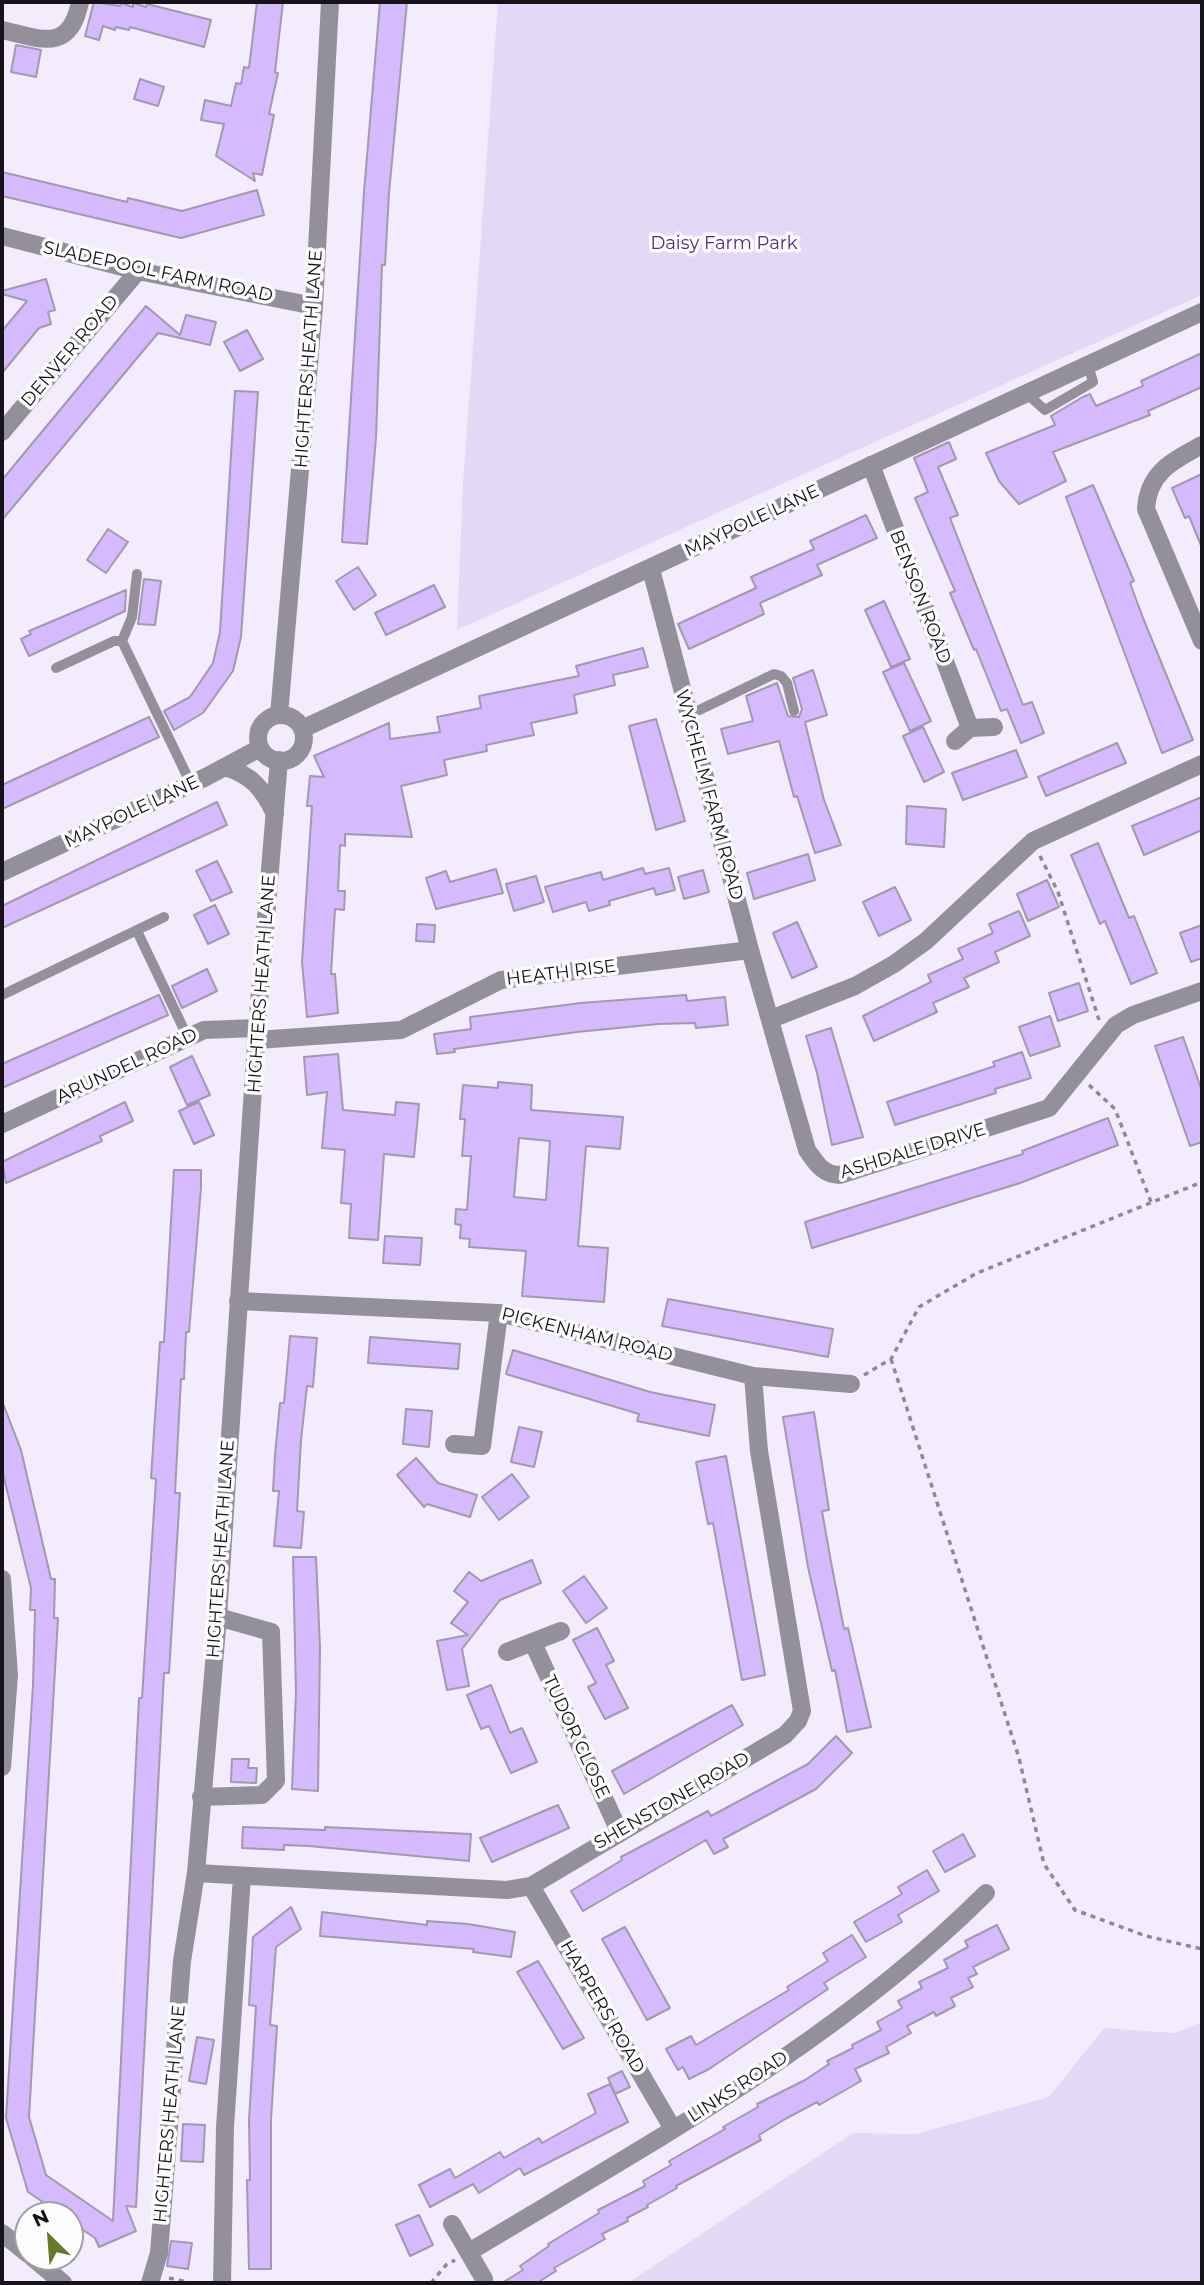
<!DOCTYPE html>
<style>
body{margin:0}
#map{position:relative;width:1204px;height:2285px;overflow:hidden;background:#f2ecfc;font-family:Montserrat,sans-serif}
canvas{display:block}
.frame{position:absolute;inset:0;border:4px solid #16131b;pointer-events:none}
.north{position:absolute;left:14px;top:2201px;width:70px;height:70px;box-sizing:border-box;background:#fcfcfc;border:2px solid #a09fa2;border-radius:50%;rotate:335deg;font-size:19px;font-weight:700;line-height:28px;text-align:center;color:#16131b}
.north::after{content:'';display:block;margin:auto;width:24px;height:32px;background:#667a2b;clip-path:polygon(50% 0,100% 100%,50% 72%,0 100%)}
</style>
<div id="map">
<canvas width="1204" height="2285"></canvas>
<div class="frame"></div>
<div class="north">N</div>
</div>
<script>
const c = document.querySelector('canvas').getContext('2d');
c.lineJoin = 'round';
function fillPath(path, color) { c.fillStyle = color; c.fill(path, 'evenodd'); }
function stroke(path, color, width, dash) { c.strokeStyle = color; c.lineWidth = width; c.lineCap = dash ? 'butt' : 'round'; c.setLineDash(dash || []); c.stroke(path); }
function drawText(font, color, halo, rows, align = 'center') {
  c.font = font + ' Montserrat,sans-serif'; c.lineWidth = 7; c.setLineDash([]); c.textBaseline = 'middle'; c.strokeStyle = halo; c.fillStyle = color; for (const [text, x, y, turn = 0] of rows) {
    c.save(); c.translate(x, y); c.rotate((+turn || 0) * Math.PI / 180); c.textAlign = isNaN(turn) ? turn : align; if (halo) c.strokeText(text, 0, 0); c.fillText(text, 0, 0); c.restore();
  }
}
const green = new Path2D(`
 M498 2H1202V295L457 630 463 484Z
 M1202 2022V2283H628L853 2133 916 2134 1049 2097 1104 2028 1174 2033Z`);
const building = new Path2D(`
 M94 2 120 6 121 3 133 7V3L146 7 147 4 211 20 204 47 130 27 129 30 116 27 115 30 103 26 99 40 85 36Z
 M257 2H283L275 72 278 73 269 114 274 115 262 175 253 173 255 181 216 156 224 124 201 120 205 100 231 106 236 83 241 84 244 67 249 68Z
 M380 2H407L389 193 385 265H382L376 438 367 544 342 542 364 192Z
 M16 45 41 50 36 77 11 72Z
 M140 79 164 87 158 106 134 99Z
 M2 172 127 202 128 198 182 211 257 190 264 215 181 238 2 196Z
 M46 279 55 310 48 312 51 324 39 328 2 373V331L27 301 2 294V291Z
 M146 306 180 335 186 315 216 322 210 345 158 333 2 520V480Z
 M247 330 263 359 240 371 224 342Z
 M1202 353V387L1148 411 1150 415 1053 452 1066 481 1019 504 999 481 986 453 1055 425 1051 416 1081 398 1090 394 1096 406 1143 386 1141 381Z
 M235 391 258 392 241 637 233 671 203 713 174 730 164 711 190 697 213 663 220 632Z
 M949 442 956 459 938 467 958 515 950 518 1023 705 1032 702 1044 733 1021 743 1007 709 1001 711 976 649 974 650 950 593 955 591 915 498 928 492 914 458Z
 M1202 474V548L1189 516 1185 518 1172 488Z
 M1093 485 1134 581 1130 583 1143 618 1193 740 1162 753 1066 497Z
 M866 515 877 538 817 565 822 575 760 603 764 614 689 649 678 624 756 588 751 577 814 549 810 541Z
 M108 529 128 542 106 573 87 560Z
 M358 567 376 595 354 610 336 581Z
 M144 579 161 581 155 625 138 624Z
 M434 585 445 607 386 635 375 613Z
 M126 590 125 611 29 656 21 639 31 634 29 631Z
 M884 601 910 659 891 667 865 610Z
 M643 648 648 667 613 675 615 685 574 695 577 713 531 723 534 735 486 745 487 751 444 760 447 775 401 786 412 837 345 834V846L340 845 338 891H345L344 910 335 909 331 974H335L338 1013 307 1017 302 962 312 806H307L310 776 324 777 314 756 389 723 390 739 440 732 437 717 481 708 479 696 579 676 576 666Z
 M904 663 931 721 910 731 883 672Z
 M813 670 827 715 805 722 824 800 841 845 815 853 797 796 794 797 779 741 728 754 721 729 753 721 746 696 777 683 788 716 799 717 802 709 793 678Z
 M149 717 159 737 2 809V785Z
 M656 719 685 821 656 830 629 726Z
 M923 727 944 772 924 782 903 736Z
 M1117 743 1126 763 1046 796 1038 777Z
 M1016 750 1027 777 963 800 952 773Z
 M1202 797V830L1144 855 1132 826Z
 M217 802 227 825 2 928V906Z
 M907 806 946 809 944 847 906 844Z
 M1098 843 1129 918 1134 916 1157 973 1131 984 1105 921 1100 924 1071 855Z
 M808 854 815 880 754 899 747 873Z
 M217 861 232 892 211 901 196 871Z
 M643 868 645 874 669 868 675 890 656 895 654 888 609 901 610 905 589 911 586 902 553 912 545 887 601 872 603 880Z
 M496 869 503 893 436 909 426 878 446 871 450 882Z
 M703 870 709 892 684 899 678 877Z
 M536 876 544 902 514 911 506 884Z
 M1047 880 1059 907 1028 921 1017 894Z
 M895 887 911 920 879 936 863 902Z
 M215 905 229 934 208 944 194 915Z
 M1019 911 1030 936 995 952 999 962 964 978 969 987 933 1003 937 1012 874 1041 863 1016 931 982 928 975 963 959 958 949 993 933 989 924Z
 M797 922 817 967 792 978 773 933Z
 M417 924 435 925 434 942 416 941Z
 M1202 925V958L1191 962 1180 933Z
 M207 969 217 991 182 1008 172 986Z
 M1079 983 1088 1011 1058 1021 1049 993Z
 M159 995 168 1015 2 1088V1064Z
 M686 995 687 1001 725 997 728 1025 696 1028 695 1023 658 1024 577 1032 454 1049 455 1052 437 1054 434 1034 471 1029 470 1017 581 1003Z
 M1050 1016 1060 1046 1030 1056 1019 1027Z
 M831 1028 863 1137 832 1145 817 1073 806 1036Z
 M1183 1037 1202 1091V1142L1190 1146 1155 1046Z
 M1022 1052 1031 1078 995 1089 996 1093 895 1125 887 1102 995 1066 993 1062Z
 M338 1054 343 1110 395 1115 396 1102 419 1104 414 1157 384 1154 378 1240 349 1238 351 1204 341 1203 345 1150 322 1148 327 1092 307 1095 304 1057Z
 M192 1056 210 1095 187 1105 170 1067Z
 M498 1082 532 1085 531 1110 623 1117 620 1149 586 1146 578 1246 608 1248 604 1302 522 1296 526 1251 469 1247 470 1239 460 1238 461 1225 455 1224 456 1209 467 1210 471 1156H462L465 1119H460L463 1085 498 1088ZM519 1138 550 1141 546 1200 514 1197Z
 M125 1102 133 1121 100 1136 102 1141 6 1183 2 1162Z
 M199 1102 214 1135 194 1144 179 1111Z
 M1108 1118 1118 1145 1020 1183 812 1248 805 1222 1023 1154 1022 1151Z
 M174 1170H201V1188L189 1332H186L184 1379H181L175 1493H180L169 1673H164L136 2207 126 2206 136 2231 99 2247 95 2238 70 2221V2215H62L28 2192 6 2118 33 1685 35 1610H30L31 1588 2 1470V1401L21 1450 51 1579H55L54 1618H58L29 2117 46 2175 113 2221 139 1698H142L156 1479 151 1478 160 1342H164Z
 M385 1236 422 1238 420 1265 383 1263Z
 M668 1299 833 1329 828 1357 662 1326Z
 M290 1336 317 1338 313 1387 307 1386 301 1440 297 1511 304 1512 301 1548 274 1546 279 1491H273L275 1455 280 1403H284Z
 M370 1337 460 1344 458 1369 368 1363Z
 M513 1350 650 1392 715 1405 709 1436 637 1421 639 1414 506 1374Z
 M406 1409 432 1411 429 1447 403 1444Z
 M814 1412 829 1510 822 1511 831 1562 844 1629 848 1628 871 1727 847 1732 835 1670 832 1671 808 1567 783 1417Z
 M519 1427 542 1432 534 1467 511 1462Z
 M726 1456 765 1675 742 1680 713 1523 708 1524 696 1462Z
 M416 1458 438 1483 477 1495 470 1517 427 1504 424 1507 397 1475Z
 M512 1474 529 1497 499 1520 482 1497Z
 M293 1557H316L320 1647 318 1791 292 1789 296 1692Z
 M532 1560 541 1583 500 1600 462 1649 469 1686 447 1690 437 1641 468 1635 451 1623 468 1602 454 1591 469 1572 481 1581Z
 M584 1576 607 1608 586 1623 563 1591Z
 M597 1628 614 1661 606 1665 628 1708 605 1719 588 1687 596 1683 573 1640Z
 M491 1685 510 1733 522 1728 537 1762 511 1773 489 1726 481 1729 467 1695Z
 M732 1705 743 1725 624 1794 612 1771Z
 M836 1736 852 1753 816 1789 723 1839 728 1847 714 1854 706 1840 583 1911 571 1891 622 1860 621 1857 708 1811 711 1816 808 1764Z
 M232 1759H249L248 1768H257L256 1783 231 1782Z
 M558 1805 569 1828 492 1862 480 1838Z
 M243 1827 325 1830V1827L471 1834 469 1861 309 1846 284 1845V1850L242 1848Z
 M963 1834 975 1856 945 1872 933 1851Z
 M927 1870 939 1891 898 1915 902 1922 866 1942 854 1922 902 1894 898 1887Z
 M291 1907 301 1929 276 1947 270 2025 277 2026 271 2119V2269H249L247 2180H250L249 2120 256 2006 249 2005 253 1937Z
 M322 1912 427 1925V1921L468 1924 515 1932 511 1957 473 1952 474 1949 320 1936Z
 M997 1925 1009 1949 973 1967 977 1974 968 1978 973 1987 951 1998 955 2006 936 2016 934 2012 907 2026 911 2033 886 2047 889 2053 855 2069 861 2081 819 2105 817 2102 787 2118 759 2135 761 2140 676 2186 677 2188 647 2205 648 2207 627 2218 628 2221 602 2234 605 2239 554 2268 556 2271 537 2283H502L523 2270 520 2266 549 2246 548 2244 599 2213 598 2210 645 2186 643 2181 671 2165 669 2161 725 2129 723 2127 758 2107 757 2104 805 2080 829 2064 827 2061 853 2048 852 2045 881 2030 877 2022 902 2008 898 2001 922 1988 919 1982 948 1968 944 1960 968 1947 965 1941Z
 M625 1927 670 2008 647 2020 602 1939Z
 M852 1935 866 1957 824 1983 828 1989 709 2069 689 2079 683 2067 678 2070 666 2049 691 2036 696 2045 789 1990 787 1987 828 1961 823 1953Z
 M538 1961 584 2038 563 2049 517 1972Z
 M197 2037 214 2040 206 2084 189 2081Z
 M622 2071 630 2087 615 2094 608 2078Z
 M610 2084 628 2122 524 2175 520 2168 479 2193 473 2184 430 2207 419 2185 450 2169 455 2178 500 2152 504 2158 539 2138 542 2143 596 2113 588 2094Z
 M183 2124 205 2125 203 2162 181 2161Z
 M419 2215 433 2245 410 2256 396 2225Z
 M171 2241 192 2243 188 2269 167 2266Z`);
const path = new Path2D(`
 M1202 2V3
 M1040 856 1058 892 1099 1020
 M1089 1085 1115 1109 1151 1202
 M891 1359 1019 1758 1044 1864 1075 1910 1146 1936 1202 1949
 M864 1375 891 1359 919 1307 977 1273 1202 1182
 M169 2278 191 2283
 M431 2283 446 2265 455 2260`);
const service = new Path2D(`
 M1026 393 1045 410 1093 382 1088 365
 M122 641 191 784
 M56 668 114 641H122L132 617 137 574
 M689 715 774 674 781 676 787 683 794 711
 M137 931 188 1038
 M2 995 164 917`);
const minor = new Path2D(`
 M2 30C41 39 70 53 80 2
 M2 236 138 271 314 306
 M2 432 138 271
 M1202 445C1173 461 1148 472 1146 509L1202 641
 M871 465 970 728
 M651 569 750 950 807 1150C816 1163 823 1175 840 1175L1049 1108 1116 1025 1133 1015 1202 991
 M955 741 970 728 994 727
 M771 1019 855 986 894 964 926 941 1033 841 1202 764
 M257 1040 401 1030 501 980 750 950
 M2 1124 204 1030 257 1028
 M238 1301 499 1313 753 1376 851 1384
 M454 1444 482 1446 499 1313
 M2 1579 9 1675 2 1767
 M533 1643 619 1831
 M507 1652 561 1631
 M201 1797 262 1795 276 1781 271 1632 218 1617
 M196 1873 507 1890 531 1886 785 1735 798 1721 802 1711 759 1451 753 1376
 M531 1886 673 2129
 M452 2224 484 2279
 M469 2252C648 2144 837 2042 986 1893
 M222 2283 225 2127 242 1876`);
const tertiary = new Path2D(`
 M279 715 314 306 330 2
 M258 738a23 23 0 1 1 46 0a23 23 0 1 1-46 0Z
 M302 729 1202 312
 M225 767C252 775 263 789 275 814
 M2 872 206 777 260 748
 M2 2233 28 2254
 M32 2257 63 2283
 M150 2283 159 2253 182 1961 196 1873 218 1617 257 1028 279 760`);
const parkNames = [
 ["Daisy Farm Park",724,244]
];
const streetNames = [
 ["SLADEPOOL FARM ROAD",158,272,12],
 ["DENVER ROAD",70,351,-50],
 ["HIGHTERS HEATH LANE",309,359,-86],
 ["MAYPOLE LANE",752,521,-25],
 ["BENSON ROAD",920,597,69],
 ["WYCHELM FARM ROAD",709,795,75],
 ["MAYPOLE LANE",132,812,-25],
 ["HEATH RISE",561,973,-7],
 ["HIGHTERS HEATH LANE",262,984,-86],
 ["ARUNDEL ROAD",127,1066,-25],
 ["ASHDALE DRIVE",913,1151,-17],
 ["PICKENHAM ROAD",587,1335,14],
 ["HIGHTERS HEATH LANE",221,1549,-86],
 ["TUDOR CLOSE",576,1737,65],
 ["SHENSTONE ROAD",672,1801,-30],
 ["HARPERS ROAD",602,2007,60],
 ["LINKS ROAD",738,2087,-33],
 ["HIGHTERS HEATH LANE",170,2114,-85]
];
fillPath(green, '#e4d8f7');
fillPath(building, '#d5bbfd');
stroke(building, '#a199b0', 2);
stroke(path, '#8e8995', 3.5, [5, 5]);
stroke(service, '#94909b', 10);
stroke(minor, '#94909b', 18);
stroke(tertiary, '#94909b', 18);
drawText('18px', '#562986', '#fcfcfc', parkNames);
drawText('18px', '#16131b', '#fcfcfc', streetNames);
</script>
